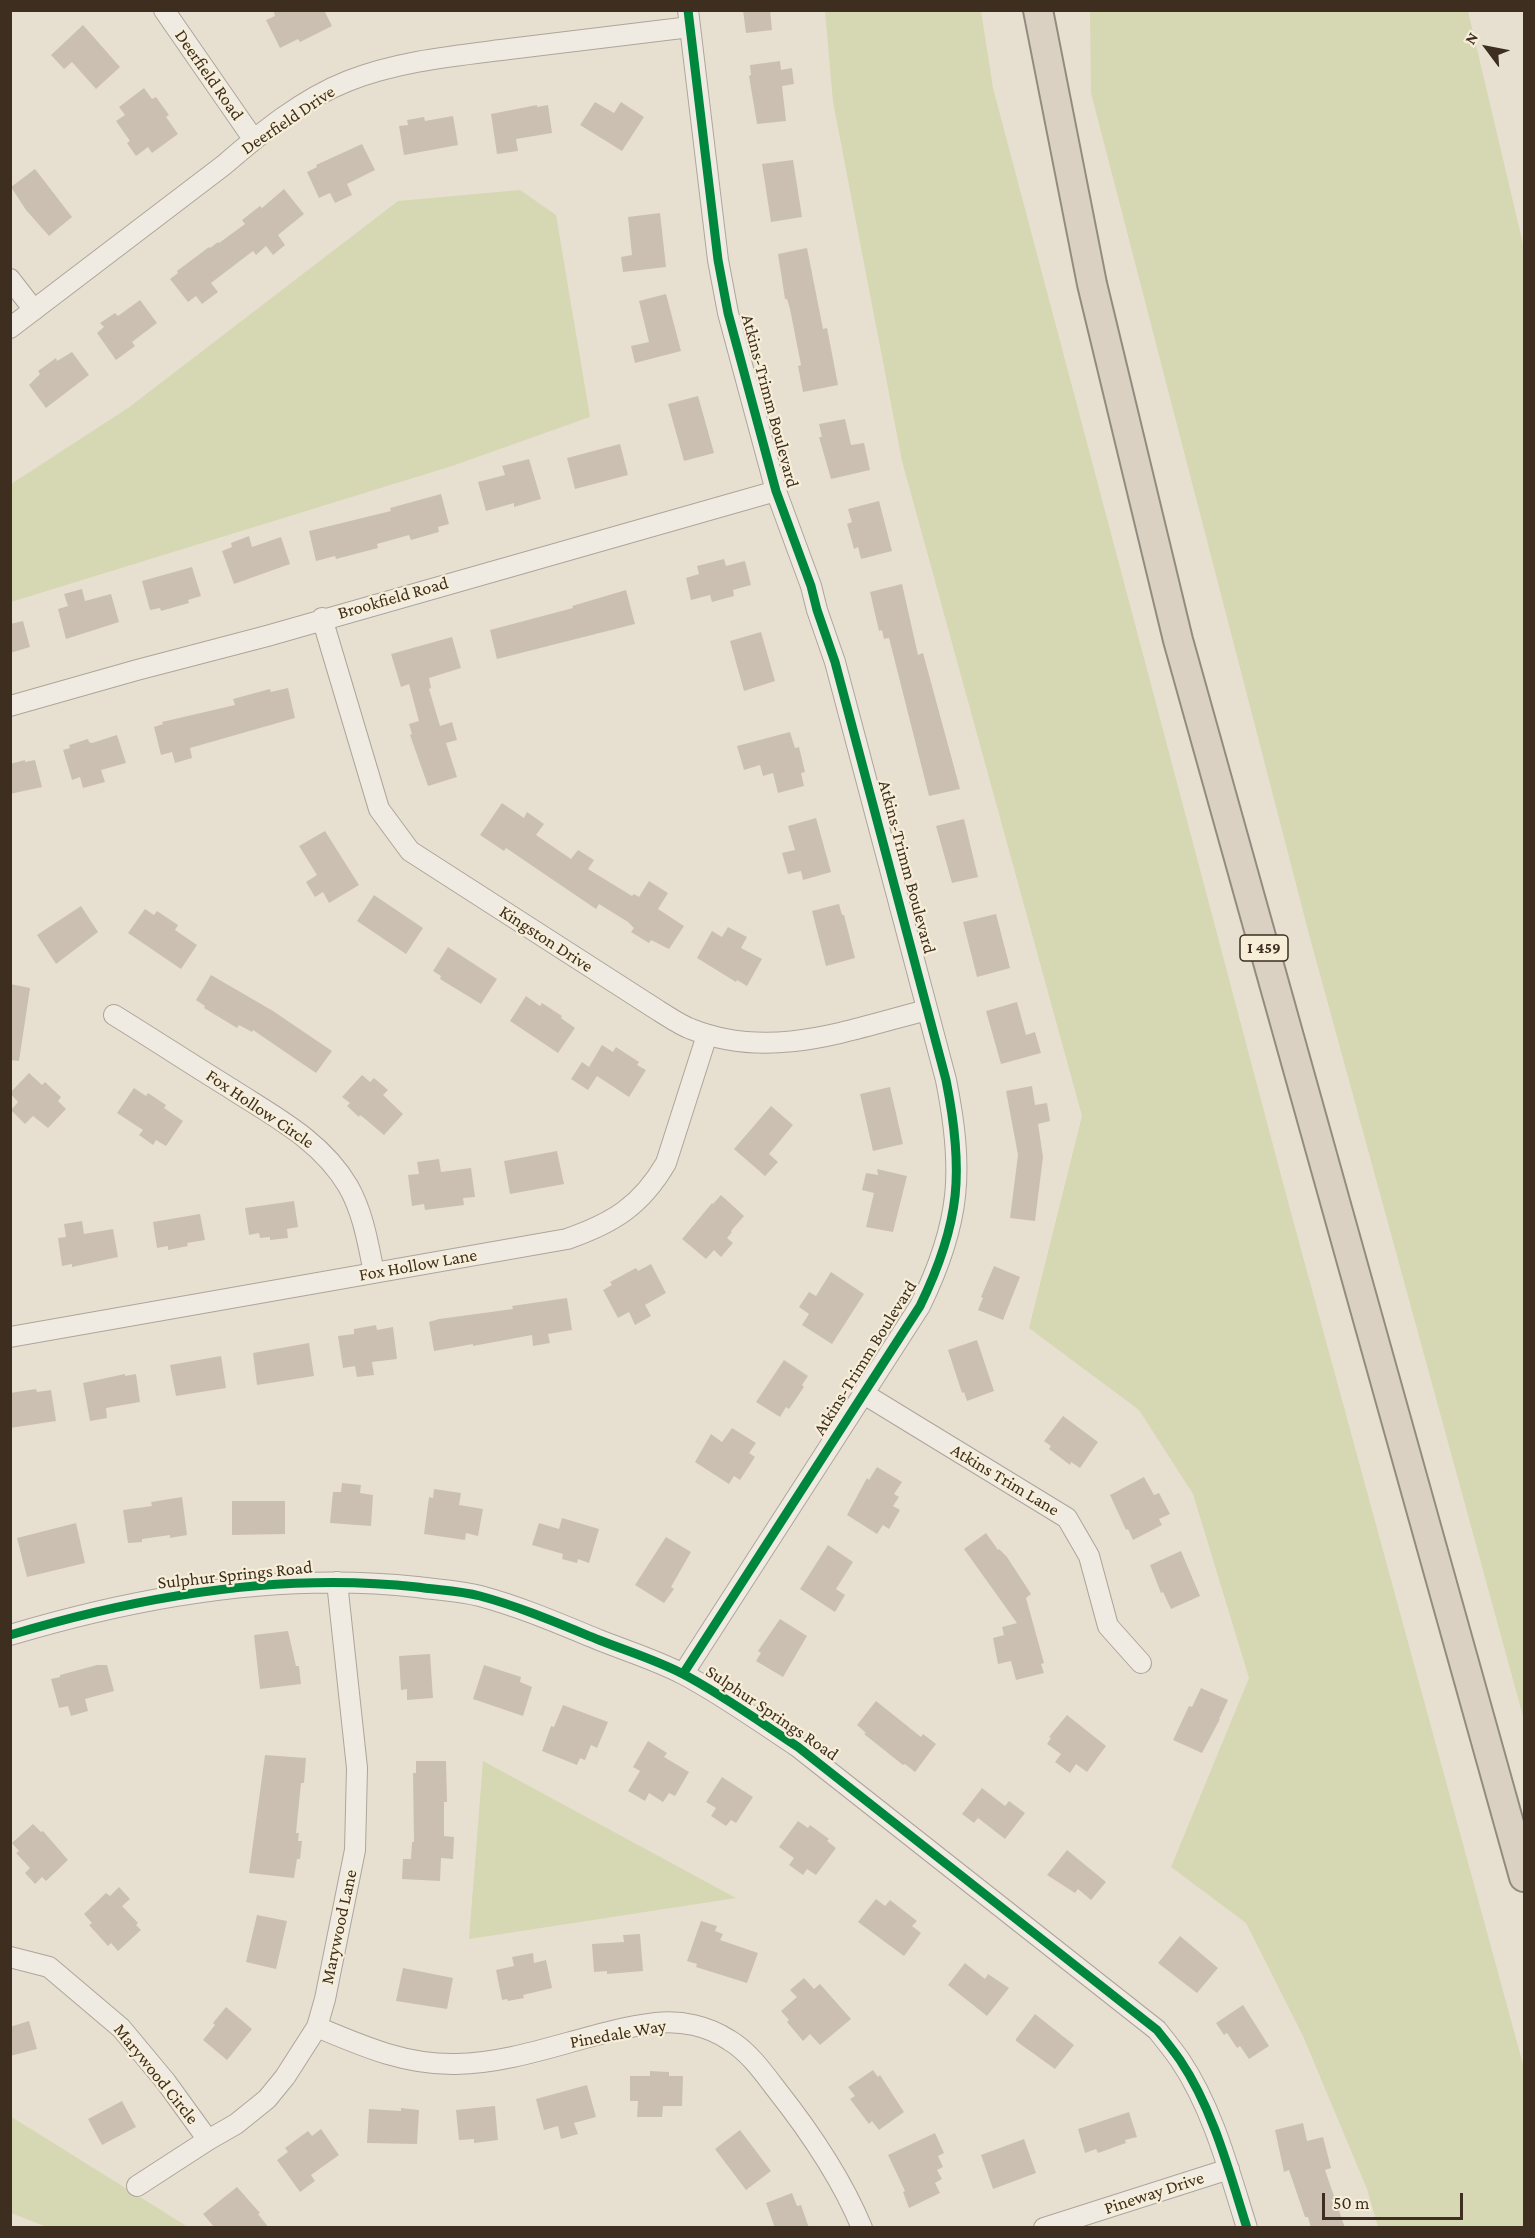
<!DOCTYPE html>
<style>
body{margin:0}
#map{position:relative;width:1535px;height:2238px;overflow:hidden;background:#e7e0d1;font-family:"Crimson Pro",serif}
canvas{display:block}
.frame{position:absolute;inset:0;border:12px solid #3d2e20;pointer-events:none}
.north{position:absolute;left:1457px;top:18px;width:60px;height:60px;-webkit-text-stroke:4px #f7eed8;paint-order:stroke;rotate:302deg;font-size:16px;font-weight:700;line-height:24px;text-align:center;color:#3d2e20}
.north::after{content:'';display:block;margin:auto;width:21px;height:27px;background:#3d2e20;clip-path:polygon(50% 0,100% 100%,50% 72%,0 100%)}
.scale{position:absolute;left:1322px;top:2193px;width:141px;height:27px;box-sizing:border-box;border:3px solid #3d2e20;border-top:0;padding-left:8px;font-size:18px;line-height:21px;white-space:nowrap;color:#3d2e20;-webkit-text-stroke:4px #f7eed8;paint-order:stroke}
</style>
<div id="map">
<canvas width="1535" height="2238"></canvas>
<div class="frame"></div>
<div class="north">N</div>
<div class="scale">50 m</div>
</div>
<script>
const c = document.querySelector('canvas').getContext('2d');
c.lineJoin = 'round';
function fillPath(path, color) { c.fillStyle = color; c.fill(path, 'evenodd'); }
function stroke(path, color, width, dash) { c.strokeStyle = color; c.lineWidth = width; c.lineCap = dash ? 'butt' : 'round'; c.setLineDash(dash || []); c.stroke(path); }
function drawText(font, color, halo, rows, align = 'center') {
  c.font = font + ' "Crimson Pro",serif'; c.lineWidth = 4.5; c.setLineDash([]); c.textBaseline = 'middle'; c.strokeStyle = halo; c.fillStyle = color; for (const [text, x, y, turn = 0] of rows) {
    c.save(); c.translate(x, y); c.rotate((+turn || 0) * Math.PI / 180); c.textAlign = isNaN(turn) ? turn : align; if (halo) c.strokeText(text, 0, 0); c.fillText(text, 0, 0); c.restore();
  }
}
const green = new Path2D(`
 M825 11H981L993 88 1287 1198 1524 2068V2227H1378L1367 2189 1303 2036 1246 1923 1171 1867 1249 1678 1193 1494 1139 1410 1029 1328 1082 1116 902 461 833 102Z
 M1090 11H1468L1524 248V1720L1310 938 1091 93Z
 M520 190 556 215 590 417 452 466 11 602V484L128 408 398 201Z
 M483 1761 736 1898 469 1939Z
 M10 2116 188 2227H47L11 2213Z`);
const building = new Path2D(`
 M273 10H324L332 26 300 42 298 39 280 48 266 20 275 16Z
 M743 10H770L772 30 746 33Z
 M83 25 120 67 96 89 72 62 64 69 51 55Z
 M780 61 781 70 792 68 794 84 782 86 786 121 757 124 749 76 751 75 750 65Z
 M144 88 152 99 156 97 169 115 166 117 178 134 152 153 148 147 136 156 127 143 130 141 116 121 125 115 119 107Z
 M595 102 614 113 621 102 644 117 622 151 580 125Z
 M537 105V107L548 105 552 133 516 139 518 151 497 154 491 114Z
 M453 116 458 145 404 155 399 126 408 125 407 120 424 117 425 121Z
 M362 144 375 170 347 184 352 195 335 203 330 193 319 198 307 172 317 167 316 165Z
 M793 160 802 217 771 222 762 164Z
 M35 169 72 217 49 236 26 210 11 187Z
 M284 189 304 214 278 235 285 245 273 255 266 246 256 255 253 251 211 283 218 292 202 304 196 296 188 302 170 279 178 273 177 271 209 247 210 248 218 242 219 243 245 224 242 220 260 206 262 208Z
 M660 213 666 267 623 272 621 257 632 255 628 217Z
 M807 248 823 329 827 328 838 385 803 392 798 366 801 365 790 309 787 299H785L778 254Z
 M666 294 681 351 635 363 631 346 649 342 639 301Z
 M140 300 157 323 132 342 135 346 116 360 97 333 104 327 100 323 115 313 118 316Z
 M72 352 89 375 46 408 29 385 40 374 38 371 56 358 57 361Z
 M698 396 714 453 684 461 668 404Z
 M845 419 851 445 864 443 870 470 831 479 819 437H822L819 424Z
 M620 444 628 475 575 489 567 458Z
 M529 459 541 499 514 507V503L486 511 478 482 505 475 502 466Z
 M441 494 449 524 438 527 439 532 411 540 409 535 377 544 378 548 336 559 335 556 316 561 309 531 391 511 390 508Z
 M879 501 892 551 861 559 858 547 854 549 847 524 852 522 848 509Z
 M249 536 252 547 281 537 290 564 234 584 222 551 232 547 231 543Z
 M724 559 726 566 745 561 751 585 733 590 734 596 712 602 710 595 691 600 686 578 699 574 697 566Z
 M192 567 201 596 188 600 189 603 161 611 160 608 150 610 142 581Z
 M902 584 918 655 923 653 960 789 929 796 889 638 884 639 882 630 879 631 870 592Z
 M82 589 85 601 111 594 119 622 66 639 58 609 68 606 64 594Z
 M626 590 635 624 497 659 490 630 573 608 572 606Z
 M23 621 30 647 10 653V624Z
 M761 632 775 681 744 691 730 641Z
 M452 637 461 668 429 678 431 688 429 689 440 726 452 722 457 740 446 743 457 777 428 786 410 735 412 734 409 724 419 721 409 684 401 687 391 654Z
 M288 688 295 718 190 748 192 758 175 763 172 752 161 755 154 727 163 724 162 722 235 705 233 699 270 689 271 692Z
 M790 732 795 748 799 747 805 772 801 773 804 786 778 793 773 773 763 776 760 765 744 770 737 746Z
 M117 735 126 763 101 770 105 782 83 788 80 777 72 780 63 750 70 748 69 745 88 739 89 742 92 743Z
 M25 760V762L35 760 42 787 10 794V764Z
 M502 803 524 818 527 812 544 824 536 835 571 859 578 850 594 860 588 869 632 896 634 894 639 897 649 881 668 893 658 909 684 926 669 949 651 940 649 943 631 932 634 928 628 922 599 904 596 909 506 848 504 851 480 835Z
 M816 818 831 872 803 880 801 871 788 874 782 853 795 850 788 826Z
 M964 819 978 877 952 883 936 826Z
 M325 831 359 885 329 903 323 892 315 897 306 882 317 875 299 846Z
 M374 895 423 928 406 954 357 921Z
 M839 904 842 915H844L855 958 826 966 812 911Z
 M81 906 98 932 56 964 37 935Z
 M145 909 154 915 157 911 178 925 175 930 197 945 181 969 128 933Z
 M996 914 1010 968 977 977 963 922Z
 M728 927 747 937 741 948 762 959 747 986 737 980 736 982 697 958 712 931 722 937Z
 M448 947 497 979 481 1004 440 979 441 976 433 971Z
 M211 975 273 1011 332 1051 316 1073 253 1030 252 1032 239 1025 237 1028 204 1008 205 1006 196 1000Z
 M10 984 30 988 19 1061 10 1060Z
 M526 996 540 1006 542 1003 562 1016 561 1018 575 1028 558 1053 510 1021Z
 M1017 1002 1026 1035 1035 1032 1041 1053 1001 1064 986 1011Z
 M602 1045 613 1052 616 1047 639 1062 637 1065 646 1070 629 1097 597 1076 588 1090 571 1079 582 1062 589 1067Z
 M29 1073 42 1085 45 1082 61 1097 58 1101 66 1109 48 1128 33 1116 25 1124 11 1110 18 1102 10 1093Z
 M362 1075 370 1082 374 1078 388 1090 383 1095 403 1114 384 1135 364 1118 360 1115 359 1117 347 1106 350 1103 342 1097Z
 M1032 1086 1035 1105 1047 1103 1050 1121 1038 1124 1043 1157 1035 1221 1010 1218 1018 1155 1006 1091Z
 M890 1087 903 1144 873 1151 860 1094Z
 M134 1088 146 1096 148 1093 166 1105 164 1108 183 1121 166 1146 156 1140 153 1145 139 1135 143 1130 117 1113Z
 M771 1106 793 1125 769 1154 778 1162 765 1176 734 1149Z
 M557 1151 564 1184 510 1194 504 1161Z
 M439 1159 441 1172 471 1168 475 1197 463 1198 464 1205 425 1210 424 1204 412 1206 408 1175 419 1174 417 1162Z
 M877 1169 907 1176 893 1232 866 1227 874 1193 862 1190 866 1173 878 1175Z
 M721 1195 744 1216 731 1231 732 1232 727 1238 733 1243 721 1257 714 1250 706 1259 682 1239 712 1203 713 1204Z
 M294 1201 298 1227 287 1229 288 1238 270 1240V1237L260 1238 259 1233 249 1235 245 1208Z
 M200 1214 205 1240 187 1243 188 1246 168 1250V1246L157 1248 153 1222Z
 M82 1221 84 1234 113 1229 118 1257 72 1267V1264L62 1266 58 1238 66 1237 64 1224Z
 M651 1264 666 1293 645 1305 651 1316 635 1325 629 1312 618 1318 603 1290 612 1285 610 1282 636 1268 638 1271Z
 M994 1266 1020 1277 1003 1320 978 1310 983 1298 981 1297Z
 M831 1272 864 1294 832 1344 802 1325 809 1314 799 1307 809 1292 816 1296Z
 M567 1298 572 1330 548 1334 550 1343 533 1346 532 1335 473 1346V1344L434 1351 429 1322 439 1319 513 1309 512 1306Z
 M376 1325 377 1330 393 1327 397 1359 372 1362 374 1375 357 1377 355 1366 343 1368 338 1336 354 1334V1329Z
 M977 1340 994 1391 967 1401 964 1392 962 1393 948 1350Z
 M309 1343 314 1376 257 1385 253 1353Z
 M221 1356 226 1388 176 1396 170 1365Z
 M784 1360 808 1376 802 1385 804 1387 789 1409 786 1407 780 1417 756 1402Z
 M125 1374V1376L136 1374 140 1402 106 1408 107 1418 90 1421 83 1383Z
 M36 1389 37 1392 51 1390 56 1421 10 1428V1393Z
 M1063 1416 1098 1442 1080 1468 1071 1462 1070 1465 1049 1449 1051 1446 1044 1441Z
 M732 1428 756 1443 749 1453 755 1457 740 1480 734 1476 729 1484 695 1462 711 1434 722 1442Z
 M877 1467 902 1482 894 1494 899 1497 893 1506 900 1510 889 1529 883 1525 877 1534 847 1515 867 1478 869 1480Z
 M1144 1477 1154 1495 1159 1493 1170 1514 1159 1519 1162 1525 1133 1540 1128 1529 1126 1530 1110 1495Z
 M342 1483 361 1485 360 1493 373 1495 371 1526 330 1523 333 1492H341Z
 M434 1489 461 1493 459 1505 483 1509 478 1536 466 1533 465 1540 424 1534 429 1497 433 1498Z
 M182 1497 187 1535 170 1538V1535L142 1539V1542L128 1543 123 1510 152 1506 151 1502Z
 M232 1501H285V1534L232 1535Z
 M562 1518 599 1529 589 1563 578 1559 577 1563 562 1559 563 1554 532 1545 539 1523 559 1529Z
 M76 1523 85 1563 27 1577 17 1538Z
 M986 1533 998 1550 999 1549 1007 1557 1031 1594 1026 1598 1044 1663 1041 1664 1044 1673 1016 1680 1011 1661 998 1664 993 1638 1004 1635 1002 1627 1017 1623 964 1549Z
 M666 1537 691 1552 671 1587 674 1589 664 1603 635 1585Z
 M828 1545 853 1562 836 1589 845 1595 835 1612 800 1589Z
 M1181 1551 1200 1596 1171 1609 1163 1592 1161 1593 1150 1565Z
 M780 1619 807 1636 783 1677 756 1661 761 1653 758 1651Z
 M288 1631 296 1666H299L301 1684 260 1689 254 1635Z
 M430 1654 433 1698 407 1700V1689L401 1690 399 1656Z
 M97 1665H107L114 1691 85 1699 88 1711 71 1716 68 1706 59 1708 51 1679 60 1677V1675Z
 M484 1665 521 1677 520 1682 532 1687 523 1716 473 1699Z
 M1201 1688 1228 1700 1219 1719H1220L1202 1753 1173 1740 1189 1706 1192 1707Z
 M876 1701 921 1737 923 1734 936 1744 915 1772 905 1764 903 1765 864 1734 866 1733 857 1725Z
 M563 1705 608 1722 597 1748 591 1745 585 1760 580 1758 577 1765 542 1751 551 1726 554 1727Z
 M1067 1715 1106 1746 1087 1772 1076 1764 1070 1773 1055 1762 1061 1754 1047 1744 1051 1738 1049 1737Z
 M648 1741 667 1753 664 1757 689 1772 675 1796 669 1793 663 1802 649 1793 645 1801 628 1791 640 1771 633 1767Z
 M265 1755 306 1758 304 1783H301L296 1833H299L298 1841H302L300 1859H297L294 1878 249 1873Z
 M416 1761H446L447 1802H444V1836L454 1837 453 1859 441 1858 440 1881 402 1879 403 1859H411L412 1842H414L413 1773H416Z
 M722 1777 753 1797 736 1823 731 1820 726 1826 711 1816 716 1808 706 1802Z
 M982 1788 1005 1806 1009 1801 1025 1813 1005 1839 978 1818 974 1823 962 1814Z
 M798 1821 808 1828 810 1825 829 1839 827 1841 836 1848 816 1875 807 1869 803 1875 789 1865 794 1858 779 1847Z
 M33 1824 41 1832 43 1831 68 1860 46 1881 42 1877 35 1884 25 1873 30 1868 16 1853 19 1851 12 1843Z
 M1067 1850 1106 1882 1091 1900 1078 1889 1075 1893 1047 1875Z
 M119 1887 130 1899 122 1906 138 1923 136 1925 141 1930 118 1951 111 1943 108 1946 89 1925 92 1923 84 1914 106 1893 110 1896Z
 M876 1899 885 1906 890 1900 917 1921 912 1926 921 1933 904 1956 858 1922Z
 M257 1915 287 1921 276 1969 246 1962Z
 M701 1921 717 1926 715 1931 723 1934 720 1940 758 1953 747 1983 696 1967 697 1964 687 1961Z
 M640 1934 643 1971 607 1974V1971L594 1972 592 1944 624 1942 623 1935Z
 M1180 1936 1218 1968 1197 1993 1158 1963Z
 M533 1953 534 1963 546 1960 552 1988 523 1995 524 1998 508 2001 507 1999 502 2000 496 1970 514 1966 512 1957Z
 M965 1963 985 1979 988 1974 1009 1988 987 2016 948 1985Z
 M403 1968 453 1978 447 2009 396 2001Z
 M804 1978 814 1989 820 1984 851 2019 820 2045 810 2034 803 2041 787 2022 789 2020 781 2011 797 1997 790 1990Z
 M1243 2005 1269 2046 1249 2059 1240 2046 1237 2048 1227 2033 1224 2035 1216 2023Z
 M226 2007 252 2029 227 2060 203 2040 215 2025 213 2023Z
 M1035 2014 1074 2045 1055 2069 1016 2041V2039Z
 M29 2021 37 2049 10 2056V2027Z
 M873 2070 878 2077 880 2075 904 2112 879 2130 872 2121 869 2124 850 2099 855 2096 848 2087Z
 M650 2071 669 2072V2076H683L682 2106H663L662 2117H637L638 2101H630V2076H650Z
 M587 2085 596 2117 574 2123 578 2134 561 2139 558 2126 544 2130 536 2099Z
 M122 2101 136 2127 102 2145 88 2119Z
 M495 2106 498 2140 474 2143V2139L459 2140 456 2110Z
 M401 2108 419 2110 417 2144 367 2143 369 2109 401 2111Z
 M1129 2112 1137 2137 1125 2140 1126 2143 1098 2153 1096 2149 1085 2153 1078 2129Z
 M1303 2123 1307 2141 1323 2137 1331 2168 1325 2170 1345 2228H1311L1308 2217H1305L1289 2170 1284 2172 1275 2130Z
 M321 2129 339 2155 311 2175 315 2181 300 2192 277 2160 288 2152 285 2148 308 2131 312 2136Z
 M740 2130 771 2171 746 2190 715 2149Z
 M935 2133 944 2153 938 2156 943 2167 937 2170 942 2179 935 2183 940 2193 909 2208 903 2192 905 2191 888 2155Z
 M1024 2139 1036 2173 993 2189 981 2155Z
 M237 2187 260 2213 258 2214 269 2228H215L203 2214Z
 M792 2193 797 2206 801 2205 809 2228H775L766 2203Z`);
const minor = new Path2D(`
 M164 10 254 140
 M10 279 34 310
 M10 328 224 165C261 133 302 99 348 81 399 61 454 56 509 49 569 42 629 34 690 27
 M322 618 379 809 410 851 659 1011C669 1017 680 1025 691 1029 771 1061 848 1030 927 1010
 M10 706 137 670 267 636 776 491
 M114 1015C153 1039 191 1064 230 1088 273 1116 321 1140 348 1186 363 1212 368 1243 374 1273
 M10 1337 567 1239C613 1223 641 1206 666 1163L707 1035
 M864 1394 1067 1518 1089 1556 1108 1626 1141 1663
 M10 1635C140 1596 282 1572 417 1587 438 1590 460 1591 480 1596 521 1607 560 1624 599 1640 627 1651 656 1660 683 1674 723 1695 760 1722 798 1747L1157 2030C1165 2040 1173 2050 1180 2060 1213 2109 1229 2171 1247 2228
 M683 1674 920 1306C961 1222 964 1170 946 1080L835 662 817 610 811 586 776 491 728 313 718 260 688 10
 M10 1957 49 1967 121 2028 166 2082 208 2140
 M317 2027C362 2046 405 2065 456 2064 524 2063 588 2031 656 2023 681 2020 708 2026 729 2040 748 2051 763 2072 776 2089 810 2132 841 2177 862 2228
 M137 2186 208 2140 236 2124 267 2099 285 2077 317 2027 325 1999 355 1850 357 1768 337 1582
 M1044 2228 1229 2169`);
const highway = new Path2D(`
 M1038 10 1092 284 1178 640 1524 1877`);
const cycleway = new Path2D(`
 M10 1635C140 1596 282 1572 417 1587 438 1590 460 1591 480 1596 521 1607 560 1624 599 1640 627 1651 656 1660 683 1674 723 1695 760 1722 798 1747L1157 2030C1165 2040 1173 2050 1180 2060 1213 2109 1229 2171 1247 2228
 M683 1674 920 1306C961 1222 964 1170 946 1080L835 662 817 610 811 586 776 491 728 313 718 260 688 10`);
const shields = [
 [1264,948,48]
];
const shieldNames = [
 ["I 459",1264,948]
];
const streetNames = [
 ["Deerfield Road",209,75,55],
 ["Deerfield Drive",288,120,-34],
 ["Atkins-Trimm Boulevard",770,401,75],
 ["Brookfield Road",393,598,-16],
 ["Atkins-Trimm Boulevard",907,867,75],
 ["Kingston Drive",546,939,33],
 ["Fox Hollow Circle",260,1109,34],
 ["Fox Hollow Lane",418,1265,-10],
 ["Atkins-Trimm Boulevard",865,1358,-58],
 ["Atkins Trim Lane",1005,1480,31],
 ["Sulphur Springs Road",235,1575,-6],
 ["Sulphur Springs Road",772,1713,34],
 ["Marywood Lane",339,1927,-78],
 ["Pinedale Way",618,2034,-10],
 ["Marywood Circle",156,2074,51],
 ["Pineway Drive",1154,2193,-18]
];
fillPath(green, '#d6d7b3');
fillPath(building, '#cbbfb2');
stroke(minor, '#ada599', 22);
stroke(highway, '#928b80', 32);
stroke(minor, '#efebe3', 20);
stroke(highway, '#dad1c2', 28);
stroke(cycleway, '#00873e', 9);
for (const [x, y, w] of shields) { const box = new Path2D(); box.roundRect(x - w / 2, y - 13, w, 26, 4.5); c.fillStyle = '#f7eed8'; c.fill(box); stroke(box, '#3d2e20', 1.5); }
drawText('bold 16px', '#3d2e20', null, shieldNames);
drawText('18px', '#3d2e20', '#f7eed8', streetNames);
</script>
